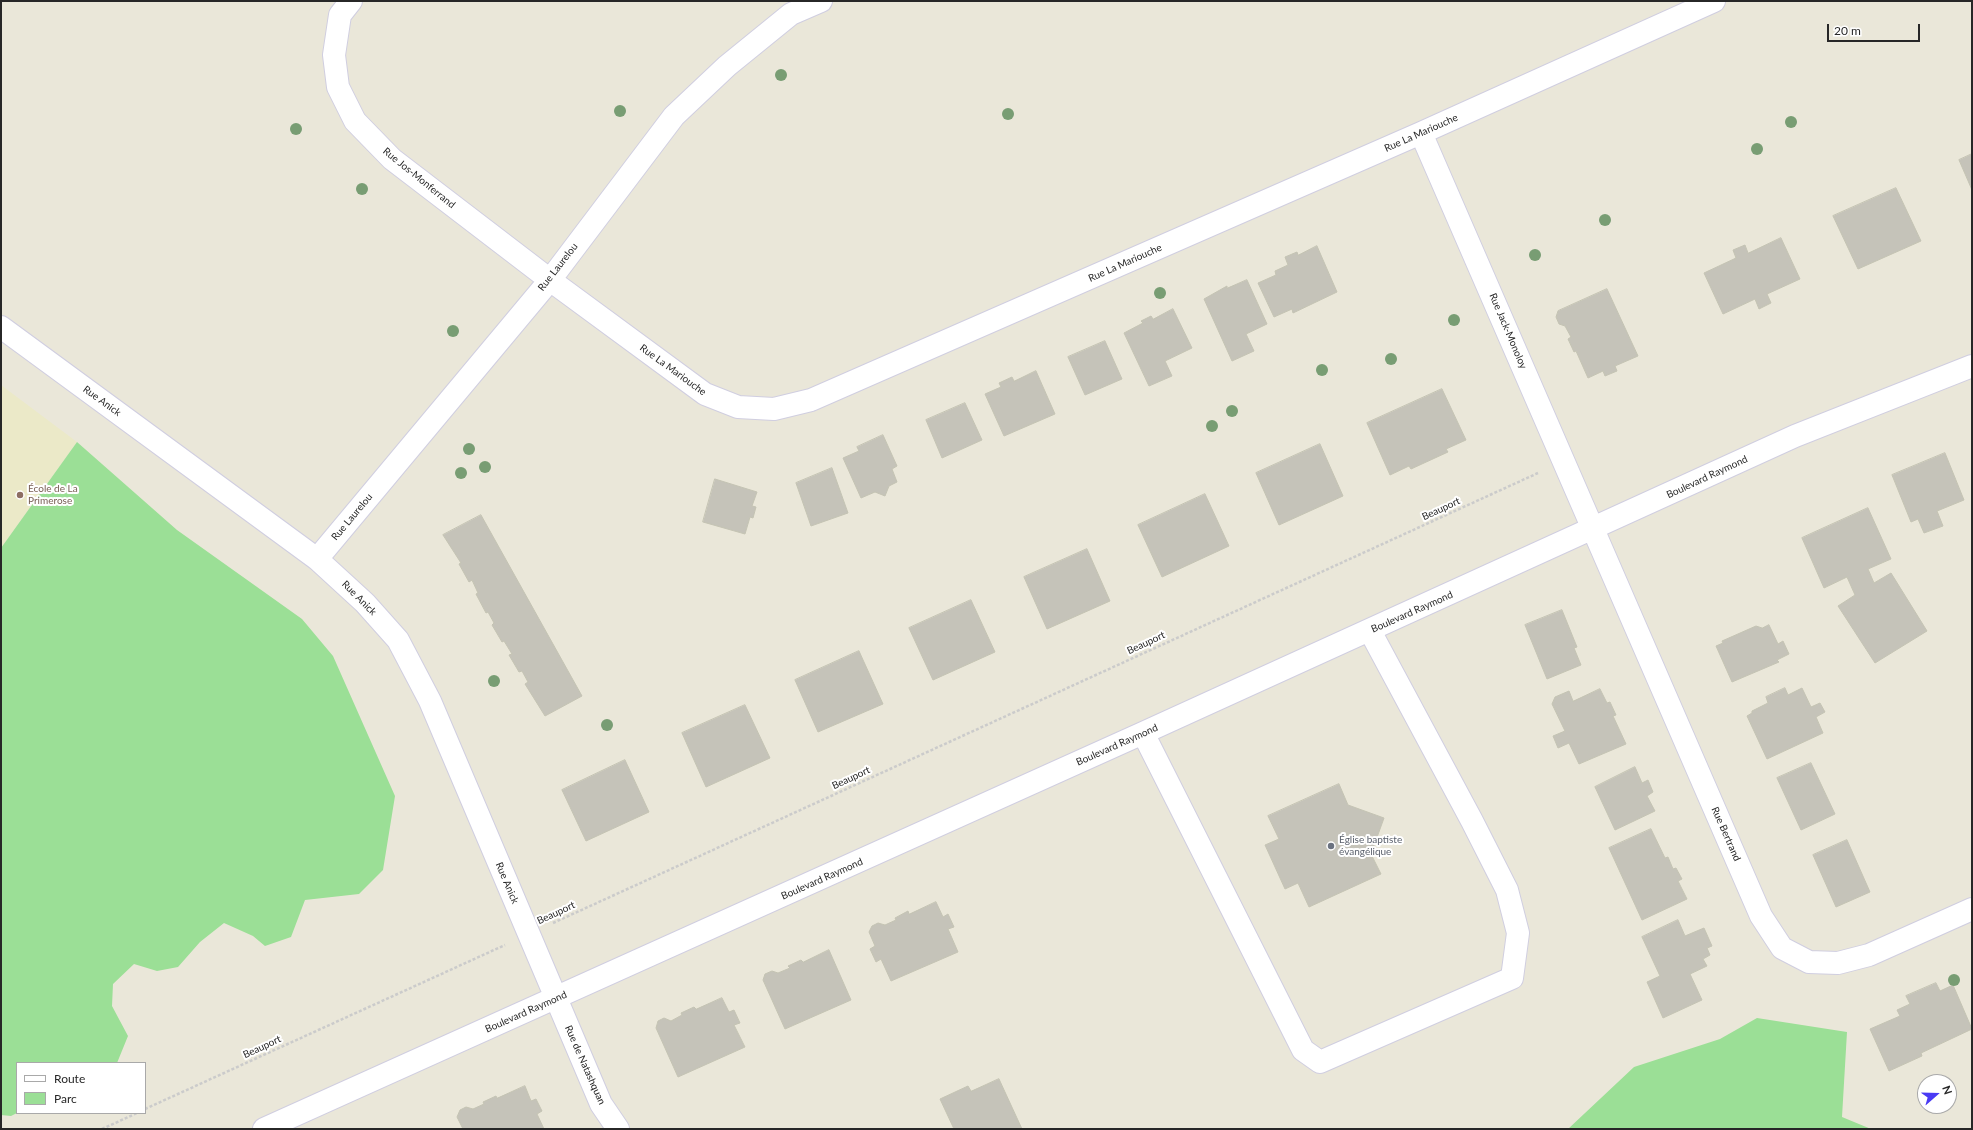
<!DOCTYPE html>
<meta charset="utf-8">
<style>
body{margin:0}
#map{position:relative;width:1973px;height:1130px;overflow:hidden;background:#eae7d9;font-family:Lato,sans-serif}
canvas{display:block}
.frame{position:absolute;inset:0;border:2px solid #272727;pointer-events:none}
.legend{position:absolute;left:16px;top:1062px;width:130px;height:52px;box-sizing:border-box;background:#fff;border:1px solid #a9a9a9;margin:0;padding:5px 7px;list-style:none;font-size:12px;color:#272727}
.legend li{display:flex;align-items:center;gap:8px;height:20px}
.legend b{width:20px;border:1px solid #a9a9a9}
.north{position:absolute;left:1917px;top:1074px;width:40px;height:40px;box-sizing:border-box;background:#fff;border:1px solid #a9a9a9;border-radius:50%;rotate:70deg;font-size:11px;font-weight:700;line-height:16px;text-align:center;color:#272727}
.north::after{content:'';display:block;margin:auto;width:14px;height:18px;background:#4a3bf4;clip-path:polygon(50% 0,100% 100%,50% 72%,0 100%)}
.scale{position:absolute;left:1827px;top:24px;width:93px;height:18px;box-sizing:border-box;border:2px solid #272727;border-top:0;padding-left:5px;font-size:12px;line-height:14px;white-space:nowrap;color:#272727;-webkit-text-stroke:3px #fff;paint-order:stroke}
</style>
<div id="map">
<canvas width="1973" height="1130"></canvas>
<div class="frame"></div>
<ul class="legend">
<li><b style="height:5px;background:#fff"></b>Route</li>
<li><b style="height:11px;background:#9bdf96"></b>Parc</li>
</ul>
<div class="north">N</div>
<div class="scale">20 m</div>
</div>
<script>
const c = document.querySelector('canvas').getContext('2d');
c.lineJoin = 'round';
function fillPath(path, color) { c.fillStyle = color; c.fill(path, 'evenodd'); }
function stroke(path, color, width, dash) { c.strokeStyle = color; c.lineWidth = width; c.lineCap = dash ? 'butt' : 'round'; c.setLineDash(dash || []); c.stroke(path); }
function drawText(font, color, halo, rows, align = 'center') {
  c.font = font + ' Lato,sans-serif'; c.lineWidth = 4; c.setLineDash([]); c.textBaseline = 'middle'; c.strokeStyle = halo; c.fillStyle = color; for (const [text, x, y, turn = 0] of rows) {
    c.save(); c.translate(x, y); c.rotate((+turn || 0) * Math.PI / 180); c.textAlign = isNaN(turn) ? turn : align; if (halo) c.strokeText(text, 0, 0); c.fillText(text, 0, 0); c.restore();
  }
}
const education = new Path2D(`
 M1 385 77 442 1 548Z`);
const green = new Path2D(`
 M77 442 177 530 302 619 333 656 395 796 383 870 359 894 305 900 291 937 265 946 253 936 224 923 200 942 178 967 157 971 134 964 113 984 112 1006 128 1036 117 1063H17V1113L11 1116 1 1115V548Z
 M1757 1018 1847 1032 1842 1117 1871 1129H1568L1634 1067 1720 1039Z`);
const building = new Path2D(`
 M1972 154V190L1959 160Z
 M1896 188 1921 241 1858 269 1833 216Z
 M1781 238 1800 279 1767 294 1771 303 1759 309 1755 299 1723 314 1704 273 1736 258 1733 250 1745 245 1748 253Z
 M1317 246 1337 292 1293 313 1292 309 1274 317 1258 283 1276 275 1275 271 1288 265 1285 257 1297 252 1298 255Z
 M1247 280 1267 324 1246 334 1254 351 1232 361 1204 299 1227 286V288Z
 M1607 289 1638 356 1615 366 1617 371 1605 376 1603 371 1588 378 1576 351 1574 352 1568 339 1571 337 1565 326 1559 324 1556 317 1558 311Z
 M1173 309 1192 348 1165 361 1172 376 1149 386 1124 333 1143 323 1141 321 1151 316 1153 319Z
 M1105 341 1122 379 1085 395 1068 357Z
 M1036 371 1055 414 1004 436 985 394 1001 387 999 383 1012 377 1014 381Z
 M1442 389 1466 440 1446 449 1448 452 1411 469 1409 466 1390 475 1367 423Z
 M965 403 982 440 942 458 926 420Z
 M883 435 897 466 892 469 897 482 889 486 885 496 875 492 861 498 843 458 859 451 857 447Z
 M1320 444 1343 496 1279 525 1256 473Z
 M1945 453 1964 500 1937 511 1943 526 1924 533 1918 519 1911 522 1892 475Z
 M832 468 848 513 811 526 796 483Z
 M715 479 757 492 752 506 756 507 753 518 750 517 745 534 703 522Z
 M1205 494 1229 546 1162 577 1138 525Z
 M1868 508 1891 559 1868 569 1874 583 1891 573 1927 631 1875 663 1838 606 1855 595 1847 577 1824 588 1802 538Z
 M481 515 582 696 545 716 525 684 528 682 522 671 519 672 509 655 512 654 504 641 502 642 492 625 494 623 488 612 486 613 476 594 478 593 472 580 469 582 459 564 461 563 443 535Z
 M1087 549 1110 601 1047 629 1024 577Z
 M971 600 995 652 933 680 909 628Z
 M1562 610 1577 647 1574 648 1581 665 1547 679 1525 625Z
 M1769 625 1778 644 1783 641 1789 654 1777 660 1779 662 1732 682 1716 646 1723 643 1722 641 1756 626 1762 628Z
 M859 651 883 704 818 732 795 680Z
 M1785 688 1788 695 1802 688 1811 707 1820 703 1825 712 1816 717 1823 733 1767 759 1747 716 1752 713V711L1768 703 1766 697Z
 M1600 689 1607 703 1610 702 1616 715 1613 716 1626 744 1579 764 1569 743 1558 748 1553 736 1565 731 1552 704 1555 697 1569 691 1573 701Z
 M745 705 770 758 706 787 682 733Z
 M625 760 649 812 586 841 562 790Z
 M1811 763 1835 814 1801 830 1777 778Z
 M1635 767 1642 783 1648 780 1653 792 1647 796 1655 811 1615 830 1595 787Z
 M1339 784 1348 805 1384 818 1371 854 1381 874 1309 907 1298 883 1285 889 1265 845 1279 839 1268 816Z
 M1651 829 1665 858 1668 857 1673 869 1676 868 1682 879 1678 881 1687 899 1642 920 1609 848Z
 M1847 840 1870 892 1836 907 1813 855Z
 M936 902 943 917 948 914 954 927 948 929 958 952 891 981 881 959 876 962 870 949 875 946 869 932 872 926 878 923 885 925 896 920 895 918 908 911 909 914Z
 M1678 920 1685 936 1704 928 1712 946 1707 948 1710 955 1703 959 1707 966 1690 974 1702 1000 1663 1018 1647 982 1660 976 1642 937Z
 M829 950 851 1000 785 1029 763 980 765 974 772 971 778 973 790 968 788 966 801 960 803 962Z
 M1936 983 1940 991 1953 985 1972 1029 1921 1053 1922 1056 1889 1071 1870 1029 1900 1016 1897 1010 1910 1004 1906 996Z
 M722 998 729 1012 734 1010 740 1023 734 1025 745 1047 678 1077 656 1028 658 1021 664 1018 671 1021 682 1015 681 1013 694 1007 696 1009Z
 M999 1079 1022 1129H954L940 1099 968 1086 971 1091Z
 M525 1086 531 1101 536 1099 542 1111 537 1114 544 1129H463L457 1117 460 1110 466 1107 473 1109 484 1104 483 1102 496 1096 497 1098Z`);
const path = new Path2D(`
 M553 923 1538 473
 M145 1109 505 945
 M102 1129 137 1113`);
const minor = new Path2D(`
 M351 1 340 15 334 55 338 87 355 121 392 159 550 280 705 394 738 407 774 409 811 400 1421 133 1714 1
 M1421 133 1761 916 1782 948 1809 962 1838 963 1869 955 1972 909
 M1 327 317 559 365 603 398 640 430 701 601 1104 618 1129
 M317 559 550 280 674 116 727 66 791 14 821 1
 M1143 733 1303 1050 1320 1062 1512 978 1518 933 1507 890 1472 821 1370 631
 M264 1129 1143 733 1795 436 1972 366`);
const trees = [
 [781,75],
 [620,111],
 [1008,114],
 [1791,122],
 [296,129],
 [1757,149],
 [362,189],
 [1605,220],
 [1535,255],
 [1160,293],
 [1454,320],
 [453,331],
 [1391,359],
 [1322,370],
 [1232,411],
 [1212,426],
 [469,449],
 [485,467],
 [461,473],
 [494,681],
 [607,725],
 [1954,980]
];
const markers = [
 [20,495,4,"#8d6e63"],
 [1331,846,4,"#6b7280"]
];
const streetNames = [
 ["Rue La Mariouche",1421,133,-24],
 ["Rue Jos-Monferrand",419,178,39],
 ["Rue La Mariouche",1125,263,-24],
 ["Rue Laurelou",558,267,-52],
 ["Rue Jack-Monoloy",1508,331,67],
 ["Rue La Mariouche",673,370,36],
 ["Rue Anick",102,401,36],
 ["Boulevard Raymond",1707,477,-25],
 ["Beauport",1441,509,-25],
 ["Rue Laurelou",352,517,-50],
 ["Rue Anick",359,598,45],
 ["Boulevard Raymond",1412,612,-24],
 ["Beauport",1146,643,-25],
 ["Boulevard Raymond",1117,745,-24],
 ["Beauport",851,778,-25],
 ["Rue Bertrand",1726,834,66],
 ["Boulevard Raymond",822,879,-24],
 ["Rue Anick",507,883,67],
 ["Beauport",556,913,-25],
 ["Boulevard Raymond",526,1012,-24],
 ["Beauport",262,1047,-25],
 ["Rue de Natashquan",585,1065,66]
];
const educationNames = [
 ["École de La",28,489],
 ["Primerose",28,501]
];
const worshipNames = [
 ["Église baptiste",1339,840],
 ["évangélique",1339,852]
];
fillPath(education, '#ebe9c8');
fillPath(green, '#9bdf96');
fillPath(building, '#c5c3b9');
stroke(building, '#c4c3b3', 1);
stroke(minor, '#d0cee0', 24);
stroke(path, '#cbcbcb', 2.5, [3, 2]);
stroke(minor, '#fff', 22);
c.fillStyle = '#789d73';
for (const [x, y] of trees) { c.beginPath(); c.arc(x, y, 6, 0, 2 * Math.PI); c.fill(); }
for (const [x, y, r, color] of markers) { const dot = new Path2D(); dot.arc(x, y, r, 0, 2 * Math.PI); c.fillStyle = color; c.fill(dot); stroke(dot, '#fff', 1.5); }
drawText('10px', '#272727', '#fff', streetNames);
drawText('10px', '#785e54', '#fff', educationNames, 'left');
drawText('10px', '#5b616d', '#fff', worshipNames, 'left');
</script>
